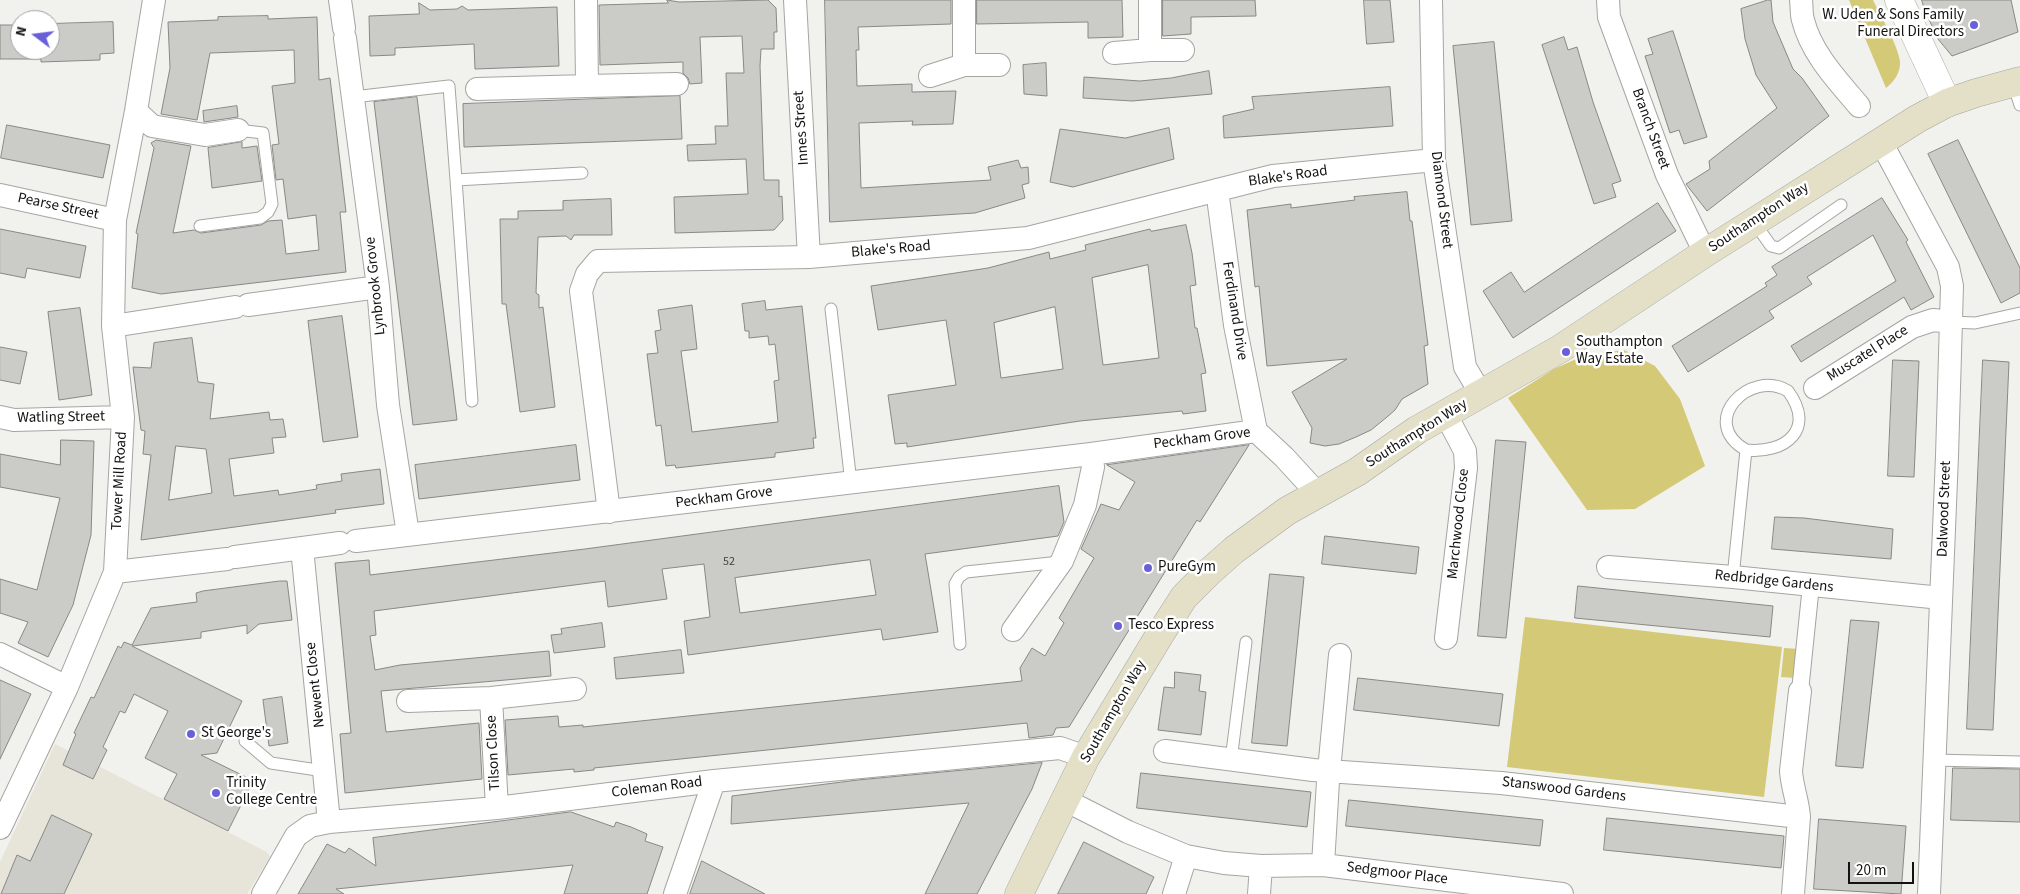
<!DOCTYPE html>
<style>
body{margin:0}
#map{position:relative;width:2020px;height:894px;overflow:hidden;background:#f1f1ed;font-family:"Source Sans 3",sans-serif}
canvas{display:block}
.north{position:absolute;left:10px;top:10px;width:50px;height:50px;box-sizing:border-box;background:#fff;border:1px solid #a0a0a0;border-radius:50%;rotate:285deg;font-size:14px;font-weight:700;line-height:20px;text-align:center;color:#121211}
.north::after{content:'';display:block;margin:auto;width:18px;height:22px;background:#6960d9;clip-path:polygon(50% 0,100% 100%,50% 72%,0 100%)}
.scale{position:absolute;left:1848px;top:862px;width:66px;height:22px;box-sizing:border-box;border:2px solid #121211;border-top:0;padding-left:6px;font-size:15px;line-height:18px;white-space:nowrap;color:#121211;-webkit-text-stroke:4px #fff;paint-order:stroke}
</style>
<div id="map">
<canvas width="2020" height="894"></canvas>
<div class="north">N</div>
<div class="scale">20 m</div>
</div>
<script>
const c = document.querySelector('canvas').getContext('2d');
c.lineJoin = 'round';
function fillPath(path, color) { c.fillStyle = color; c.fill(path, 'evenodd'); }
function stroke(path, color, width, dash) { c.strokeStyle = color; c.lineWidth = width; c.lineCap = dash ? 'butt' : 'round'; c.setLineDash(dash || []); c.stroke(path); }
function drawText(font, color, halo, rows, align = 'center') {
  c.font = font + ' "Source Sans 3",sans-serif'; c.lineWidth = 5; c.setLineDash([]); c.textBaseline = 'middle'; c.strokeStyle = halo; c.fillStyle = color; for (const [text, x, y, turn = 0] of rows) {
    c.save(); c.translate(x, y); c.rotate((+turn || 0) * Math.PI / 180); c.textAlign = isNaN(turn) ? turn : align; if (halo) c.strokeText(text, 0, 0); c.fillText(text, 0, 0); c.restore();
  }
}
const built = new Path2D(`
 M55 744 267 852 270 857 247 894H0V862Z`);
const green = new Path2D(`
 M1849 0H1873C1881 17 1897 43 1900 61 1901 72 1894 82 1886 88Z
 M1624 350 1655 366 1680 399 1705 466 1635 509 1587 510 1508 398 1554 369 1585 355Z
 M1525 617 1782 647 1764 797 1507 767Z
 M1784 648 1799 649 1796 678 1781 677Z`);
const building = new Path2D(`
 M667 0 679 2 768 0 776 8 777 32H774V49H761L760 66 764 180H779V197L782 196 783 220 774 230 675 233 674 197 748 194 746 159 688 161 687 145 716 144 715 126H728L726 73H744L742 36 700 37 702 83 690 84 688 78 683 73V62L600 65 599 5 668 3Z
 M825 0H951V24L858 27 859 50H856L857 86 912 84V92L956 91 953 124 912 125 913 121 859 123 861 188 991 180 988 167 1018 160 1021 168 1028 167 1029 183 1022 185 1025 198 975 213 830 222Z
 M977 0H1122L1123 37 1088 38V22L977 24Z
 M1163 0H1255L1256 16 1191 17V34L1163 36Z
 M1364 0H1390L1394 42 1367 44Z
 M1768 0H1771L1773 22 1793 69 1802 78 1829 116 1707 211 1686 184 1710 169 1709 161 1777 108 1756 75 1745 39 1741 9Z
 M1922 0H2011L2018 32 1952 56 1938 39 1925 11Z
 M419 3 430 10 457 9 462 6 468 10 557 7 559 66 475 69 474 44 395 48V55L370 56 369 16 419 14Z
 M268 16V19L317 17 319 80 330 78 346 212H340L346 272 161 294 132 288 138 234 136 233 154 148 151 143 156 140 191 146 173 233 194 230 201 233 261 225 268 221 282 220 286 254 319 250 316 215 288 219 283 179 276 180 272 145 279 144 272 86 295 83 294 50 210 53 197 120 161 114 170 68 168 22 218 20V17Z
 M113 22 114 53 100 54V60L41 62V59H0V25H20V50H50V24Z
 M1673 31 1707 137 1684 144 1679 130 1670 133 1645 56 1653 54 1648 39Z
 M1564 37 1568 50 1577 47 1593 102 1621 181 1612 184 1616 197 1594 204 1542 45Z
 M1494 42 1512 221 1471 225 1453 46Z
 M1046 63 1047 96 1024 94 1023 65Z
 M1209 71 1212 94 1132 101 1083 98 1084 77 1140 81 1171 78Z
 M1390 87 1393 126 1224 138 1223 116 1254 109 1252 97Z
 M680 96 682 139 464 147 463 104Z
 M417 97 457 420 413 425 374 102Z
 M237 106 238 117 204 122 203 111Z
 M7 125 110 145 103 178 1 158Z
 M1169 128 1174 159 1073 187 1050 182 1060 129 1125 138Z
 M1958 140 2020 268V293L2001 303 1928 154Z
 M242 142V148L257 146 262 181 212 188 208 148Z
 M1407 192 1410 221H1412L1428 345 1424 346 1428 384 1402 399 1395 410 1387 417 1371 430 1356 437 1339 444 1325 446 1310 443 1312 428 1292 392 1347 359 1267 366 1259 286 1255 287 1247 210 1291 204V208L1355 200 1354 197Z
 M1882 198 1908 240 1906 242 1934 297 1911 310 1904 297 1801 362 1791 346 1896 281 1873 235 1807 277 1812 284 1769 311 1774 318 1688 372 1672 346 1767 286 1765 283 1777 275 1772 267Z
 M611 199 612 235H574L571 240 566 236 538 237 536 293 539 295V308L543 307 555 407 520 412 506 304H502L500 219H518V211L563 210V201Z
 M1658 203 1676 231 1513 338 1483 291 1511 272 1524 292Z
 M1186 225 1192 253 1196 285 1190 286 1195 328H1197L1206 373 1201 374 1206 411 1183 414 1182 411 1080 421 907 447V443L895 444 888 395 956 385 946 320 878 330 871 286 988 268 1049 252 1050 259 1086 250 1085 245 1150 229 1151 231ZM1148 265 1159 358 1103 365 1092 278ZM1055 307 1063 369 1001 378 994 323Z
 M0 229 86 246 80 278 27 268 25 278 0 273Z
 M765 301 766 310 802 306 816 438H813L814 448 775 453V457L676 468 675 465 666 466 661 425 656 426 647 354 658 353 655 331 661 330 658 310 692 305 697 349 681 351 692 432 778 422 774 381 779 380 775 344 769 345 768 336 749 338V331H745L742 304Z
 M80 308 92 395 59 400 48 312Z
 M342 316 358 437 323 442 308 321Z
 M192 338 198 382 214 384 210 419 269 412 270 420 283 419 286 437 272 438 274 453 229 459 234 496 278 490 279 495 317 489 316 485 342 481 341 474 380 469 384 504 335 510 336 513 141 540 151 455 143 454 145 431 141 430 133 367 151 368 154 343ZM176 446 206 449 212 493 169 500Z
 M0 347 27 352 20 384 0 380Z
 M1893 360 1919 361 1914 477 1888 476Z
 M1983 360 2009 362 1993 730 1967 729Z
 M61 440 94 441 91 535 73 605 48 657 18 643 28 622 0 613V579L37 590 60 498 0 487V454L60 465Z
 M1496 440 1526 442 1506 638 1478 636Z
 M576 445 580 480 419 499 415 465Z
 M1249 445 1200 522 1197 520 1069 727 1056 728 1053 735 1029 738 1027 723 594 768V770L574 772V769L508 775 505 720 558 716 559 727 583 725V727L1022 681 1020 668 1032 648 1045 656 1064 623 1059 618 1094 558 1081 549 1101 504 1119 510 1135 482 1107 465Z
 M1059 486 1064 522 1058 536 925 554 938 632 883 640 881 629 688 655 684 621 710 617 704 564 662 569 667 599 608 607 605 581 374 611 376 635 370 636 375 670 400 665 549 651 551 676 381 691 386 732 479 723 482 779 345 793 340 734 351 733 335 563 369 560 370 575 585 549ZM870 560 876 595 740 613 735 578Z
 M1775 517 1804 518 1893 529 1891 559 1772 549Z
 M1325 536 1419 547 1416 574 1322 564Z
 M1270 574 1304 577 1287 746 1252 743Z
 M280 581H287L292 620 259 624 247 634V625L201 632V638L132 646 242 701 217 753 201 755 250 779V787L228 831 164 799 177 774 145 758 168 711 134 694 125 713 120 711 103 747 107 750 93 779 63 765 76 734 74 733 91 697 94 698 118 646 121 648 124 642 132 645 151 608 197 602 196 593 203 591Z
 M1578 586 1773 606 1770 637 1575 618Z
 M1851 620 1879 622 1863 768 1836 766Z
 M602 623 605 647 554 653 551 635 562 634 561 629Z
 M681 650 684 673 616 679 614 658Z
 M1175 672 1201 675 1199 691 1206 692 1201 735 1158 730 1164 687 1174 688Z
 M1358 678 1503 694 1499 726 1354 710Z
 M0 680 31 694 0 759Z
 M282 697 288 743 269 746 263 700Z
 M1042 763 1032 789 977 894H925L969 803 731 824 732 796 858 780Z
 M1953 768 2020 769V822L1951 820Z
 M1141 773 1311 792 1307 827 1137 808Z
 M1349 800 1543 820 1540 846 1346 826Z
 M571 812 614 827 616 822 631 827 647 834 645 841 663 847 647 894H564L573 865 336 889 344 894H298L327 844 345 853 349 848 376 866 373 838Z
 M52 815 92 834 64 894H1L17 855 30 861Z
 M1607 818 1784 836 1781 868 1604 850Z
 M1819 819 1906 826 1901 894 1814 889Z
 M1084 842 1154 877 1146 894H1058Z
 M702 861 765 894H690Z`);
const service = new Path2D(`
 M2013 83 2020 105
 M353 97 449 86 456 180 582 173
 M456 180 472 401
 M1754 222 1771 246 1779 248 1841 205
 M200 226 260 218 268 212 272 204 263 133 238 130
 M831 309 851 483
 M1952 322 1975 323 2020 313
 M1733 577 1746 450C1697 422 1750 368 1788 391 1816 429 1786 454 1746 450
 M960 644 955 584 959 577 966 572 1060 562
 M245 741 271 763 324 771
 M1231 760 1246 642
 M1933 760 2020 762`);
const pedestrian = new Path2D(`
 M1800 691 1811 585`);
const minor = new Path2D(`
 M340 0 344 28
 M586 0 587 86 677 84
 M795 0 809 257
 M964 0V65
 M1150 0V50
 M1431 0 1434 160 1465 367 1481 394
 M1608 0 1609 17 1667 175 1705 253
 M1801 0C1802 6 1801 14 1803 20 1811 53 1838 81 1859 106
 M345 38 378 287 388 405 408 534
 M1114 53 1150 50H1183
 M930 76 964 65H999
 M477 89 587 86
 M136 111 152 126 205 135 238 130
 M1880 140 1948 267 1952 286 1947 456 1929 894
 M1217 190 1235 325 1256 431
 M0 195 115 220
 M248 305 378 287
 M113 326 235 307
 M1815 388 1912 327 1933 320 1952 322
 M1446 415 1465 451 1466 468 1446 638
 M0 417 14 420 123 417
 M609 512 581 291 587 274 598 261 809 257 1028 238 1273 176 1434 160
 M356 541 1091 454 1256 431 1284 457 1317 493
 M302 548 329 822
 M235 557 340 543
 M1608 567 1733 577 1941 598
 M115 572 227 559
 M1013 630 1062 561 1085 505 1093 467 1091 454
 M0 654 67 687
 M491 698 497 808
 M408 701 491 698 575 689
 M1165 751 1313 770 1501 783 1799 817
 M1065 800 1128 832 1186 856 1224 863 1261 866 1323 865 1562 894
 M0 828 67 687 115 572 123 417 113 326 115 220 136 111 154 0
 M1323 865 1328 781 1340 655
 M263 894 296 836 310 826 329 822 497 808 714 781 1060 748 1086 757
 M675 894 714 781
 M1174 894 1186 856
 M1259 894 1261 866
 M1793 894 1799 817C1798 801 1792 787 1791 771L1800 691`);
const tertiary = new Path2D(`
 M1899 0 1947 103`);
const secondary = new Path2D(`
 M1019 894 1086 757 1159 636 1184 597 1208 573 1234 550 1287 511 1357 472 1417 430 1560 349 1705 253 1917 119 1947 103 1976 93 2020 81`);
const markers = [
 [1974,25,5,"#6960d9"],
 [1566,352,5,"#6960d9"],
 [1148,568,5,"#6960d9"],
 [1118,626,5,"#6960d9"],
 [191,734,5,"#6960d9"],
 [216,793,5,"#6960d9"]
];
const numberNames = [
 ["52",729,562]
];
const poiNames = [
 ["W. Uden & Sons Family",1964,16,"right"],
 ["Funeral Directors",1964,33,"right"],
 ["Southampton",1576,343],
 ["Way Estate",1576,360],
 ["PureGym",1158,568],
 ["Tesco Express",1128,626],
 ["St George's",201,734],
 ["Trinity",226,784],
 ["College Centre",226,801]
];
const streetNames = [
 ["Innes Street",802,128,-94],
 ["Branch Street",1650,129,70],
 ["Blake's Road",1288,177,-8],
 ["Diamond Street",1441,200,83],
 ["Pearse Street",58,207,12],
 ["Southampton Way",1759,218,-33],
 ["Blake's Road",891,250,-5],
 ["Lynbrook Grove",376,286,-96],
 ["Ferdinand Drive",1234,311,81],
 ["Muscatel Place",1868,354,-32],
 ["Watling Street",61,418,-1],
 ["Southampton Way",1417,434,-32],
 ["Peckham Grove",1202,439,-7],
 ["Tower Mill Road",120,481,-87],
 ["Peckham Grove",724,498,-7],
 ["Dalwood Street",1945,509,-88],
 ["Marchwood Close",1459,524,-84],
 ["Redbridge Gardens",1774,582,6],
 ["Newent Close",316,685,-96],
 ["Southampton Way",1114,712,-60],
 ["Tilson Close",494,753,-93],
 ["Coleman Road",657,788,-7],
 ["Stanswood Gardens",1564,790,7],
 ["Sedgmoor Place",1397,874,7]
];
fillPath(built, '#e7e5da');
fillPath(green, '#d3c976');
fillPath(building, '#cbcbc7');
stroke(building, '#888884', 1);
stroke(service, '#a5a5a1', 13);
stroke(pedestrian, '#a5a5a1', 18);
stroke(minor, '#a5a5a1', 24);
stroke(tertiary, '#a5a5a1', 29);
stroke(secondary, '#a5a5a1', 29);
stroke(service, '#fff', 11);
stroke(pedestrian, '#fff', 16);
stroke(minor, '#fff', 22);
stroke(tertiary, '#fff', 28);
stroke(secondary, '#e3e0c7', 28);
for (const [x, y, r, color] of markers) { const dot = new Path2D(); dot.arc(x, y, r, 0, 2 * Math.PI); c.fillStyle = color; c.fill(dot); stroke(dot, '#fff', 2); }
drawText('12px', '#40403e', null, numberNames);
drawText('15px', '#121211', '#fff', poiNames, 'left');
drawText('15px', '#121211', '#fff', streetNames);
</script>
